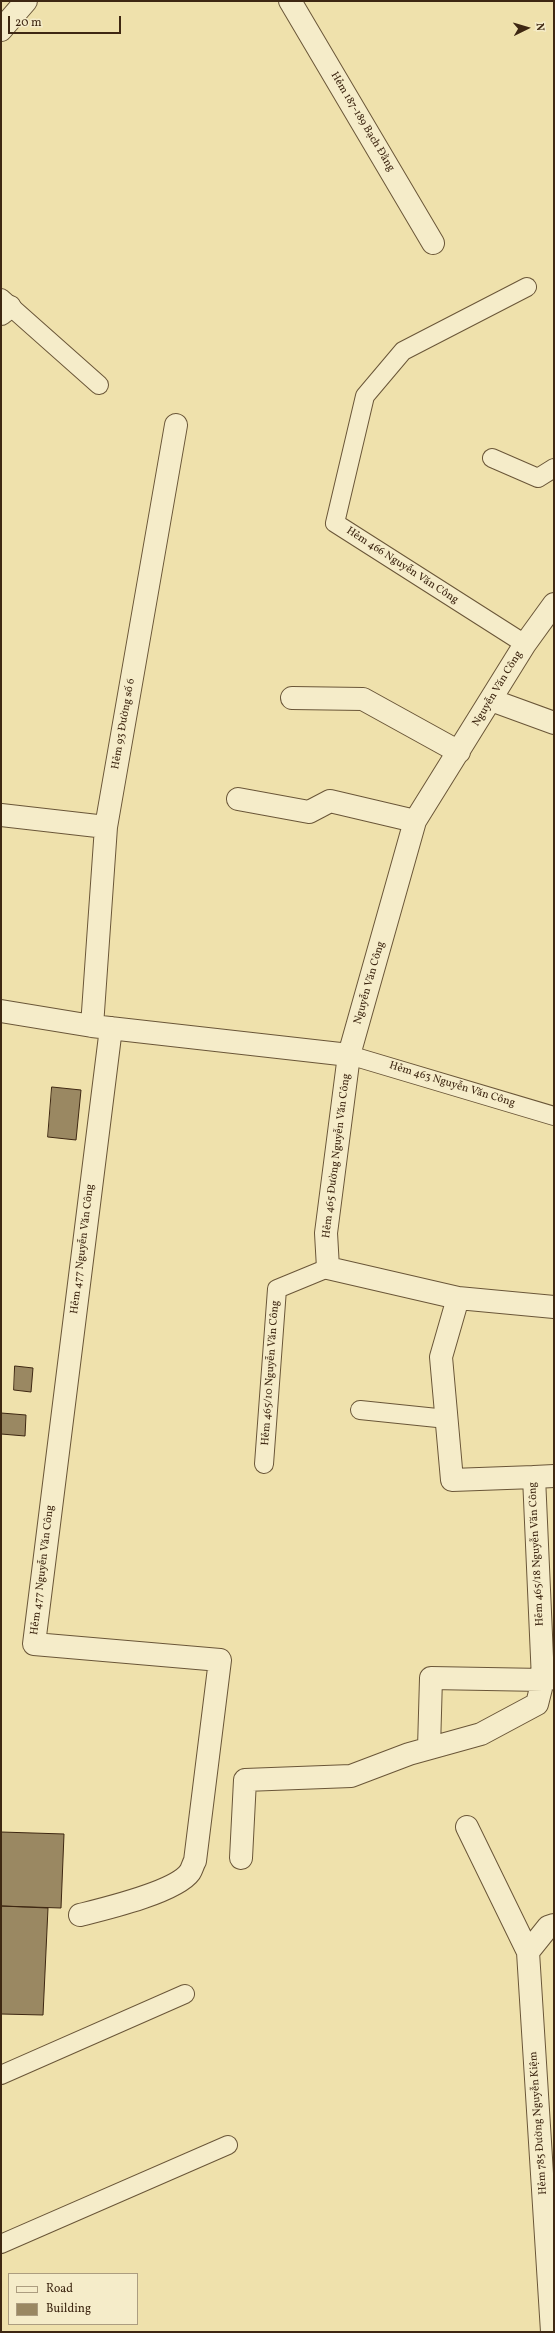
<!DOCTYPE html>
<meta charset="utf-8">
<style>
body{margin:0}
#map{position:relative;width:555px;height:2333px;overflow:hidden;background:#efe1ac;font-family:Vollkorn,serif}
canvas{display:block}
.frame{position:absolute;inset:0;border:2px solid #3e2712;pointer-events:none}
.legend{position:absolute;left:8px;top:2273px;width:130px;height:52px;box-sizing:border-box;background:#f5ecc9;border:1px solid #ac9d80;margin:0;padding:5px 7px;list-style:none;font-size:12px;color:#3e2712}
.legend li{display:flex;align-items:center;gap:8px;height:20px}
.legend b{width:20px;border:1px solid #ac9d80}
.north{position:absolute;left:507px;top:8px;width:40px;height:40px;-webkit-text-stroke:3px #f5ecc9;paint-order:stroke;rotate:85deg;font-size:11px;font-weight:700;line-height:16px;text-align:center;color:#3e2712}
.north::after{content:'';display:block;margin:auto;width:14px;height:18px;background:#3e2712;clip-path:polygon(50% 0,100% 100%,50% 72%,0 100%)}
.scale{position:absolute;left:8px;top:16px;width:113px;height:18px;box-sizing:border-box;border:2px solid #3e2712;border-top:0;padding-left:5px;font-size:12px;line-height:14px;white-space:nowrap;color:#3e2712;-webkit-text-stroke:3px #f5ecc9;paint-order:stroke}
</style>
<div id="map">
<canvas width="555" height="2333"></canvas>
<div class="frame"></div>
<ul class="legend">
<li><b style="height:5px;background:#f5ecc9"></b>Road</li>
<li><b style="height:11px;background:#9a8862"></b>Building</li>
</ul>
<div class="north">N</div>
<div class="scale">20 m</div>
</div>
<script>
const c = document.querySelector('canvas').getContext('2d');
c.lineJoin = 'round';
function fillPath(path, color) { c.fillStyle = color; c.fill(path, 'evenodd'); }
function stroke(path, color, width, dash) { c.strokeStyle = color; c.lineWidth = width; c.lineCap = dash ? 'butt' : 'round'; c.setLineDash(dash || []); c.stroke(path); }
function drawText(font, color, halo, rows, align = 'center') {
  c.font = font + ' Vollkorn,serif'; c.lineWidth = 3; c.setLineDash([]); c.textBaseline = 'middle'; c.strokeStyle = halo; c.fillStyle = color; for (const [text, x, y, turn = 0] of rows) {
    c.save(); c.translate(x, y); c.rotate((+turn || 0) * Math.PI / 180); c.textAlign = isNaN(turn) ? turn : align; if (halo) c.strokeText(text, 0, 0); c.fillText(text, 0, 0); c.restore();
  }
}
const building = new Path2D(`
 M52 1087 81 1090 76 1140 48 1137Z
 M15 1366 33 1368 31 1392 14 1390Z
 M1 1413 26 1415 25 1436 1 1434Z
 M1 1832 64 1834 61 1908 1 1906Z
 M1 1906 48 1908 43 2015 1 2014Z`);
const lane = new Path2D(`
 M1 298 99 385
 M492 458 538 478 554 468
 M525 644 335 523 365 396 403 351 527 287
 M349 1055 554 1116
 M360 1410 447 1419
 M264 1464 277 1289 328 1268
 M1 2075 185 1994
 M1 2244 228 2145`);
const street = new Path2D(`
 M290 1 433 243
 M1 30 26 1
 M1 314 10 307
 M292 698 363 699 459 752
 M491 700 554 723
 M238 799 309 812 330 801 415 821
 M1 815 106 827
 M1 1011 92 1026 349 1055 415 821 525 644 554 604
 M92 1026 106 827 176 425
 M349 1055 326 1233 328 1268 458 1298 554 1307
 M534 1477 554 1476
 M429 1748 431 1678 543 1680 554 1678
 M467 1827 528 1952
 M241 1858 245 1780 351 1776 409 1754 481 1734 537 1704 543 1680 534 1477 452 1480 441 1357 458 1298
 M80 1915C104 1909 176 1892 190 1872 192 1869 193 1864 195 1861L220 1660 34 1644 111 1028
 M552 2332 528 1952 548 1927 554 1925`);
const streetNames = [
 ["Hẻm 187-189 Bạch Đằng",362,122,59],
 ["Hẻm 466 Nguyễn Văn Công",402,566,33],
 ["Nguyễn Văn Công",498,689,-59],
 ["Hẻm 93 Đường số 6",124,724,-80],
 ["Nguyễn Văn Công",370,983,-74],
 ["Hẻm 463 Nguyễn Văn Công",452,1085,17],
 ["Hẻm 465 Đường Nguyễn Văn Công",337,1156,-83],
 ["Hẻm 477 Nguyễn Văn Công",83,1249,-83],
 ["Hẻm 465/10 Nguyễn Văn Công",271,1373,-86],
 ["Hẻm 465/18 Nguyễn Văn Công",537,1554,-93],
 ["Hẻm 477 Nguyễn Văn Công",43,1570,-83],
 ["Hẻm 785 Đường Nguyễn Kiệm",539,2123,-94]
];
fillPath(building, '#9a8862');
stroke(building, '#3e2712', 1);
stroke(lane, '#6a5638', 20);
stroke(street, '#6a5638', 24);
stroke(lane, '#f5ecc9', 18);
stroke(street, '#f5ecc9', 22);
drawText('11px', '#3e2712', '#f5ecc9', streetNames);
</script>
